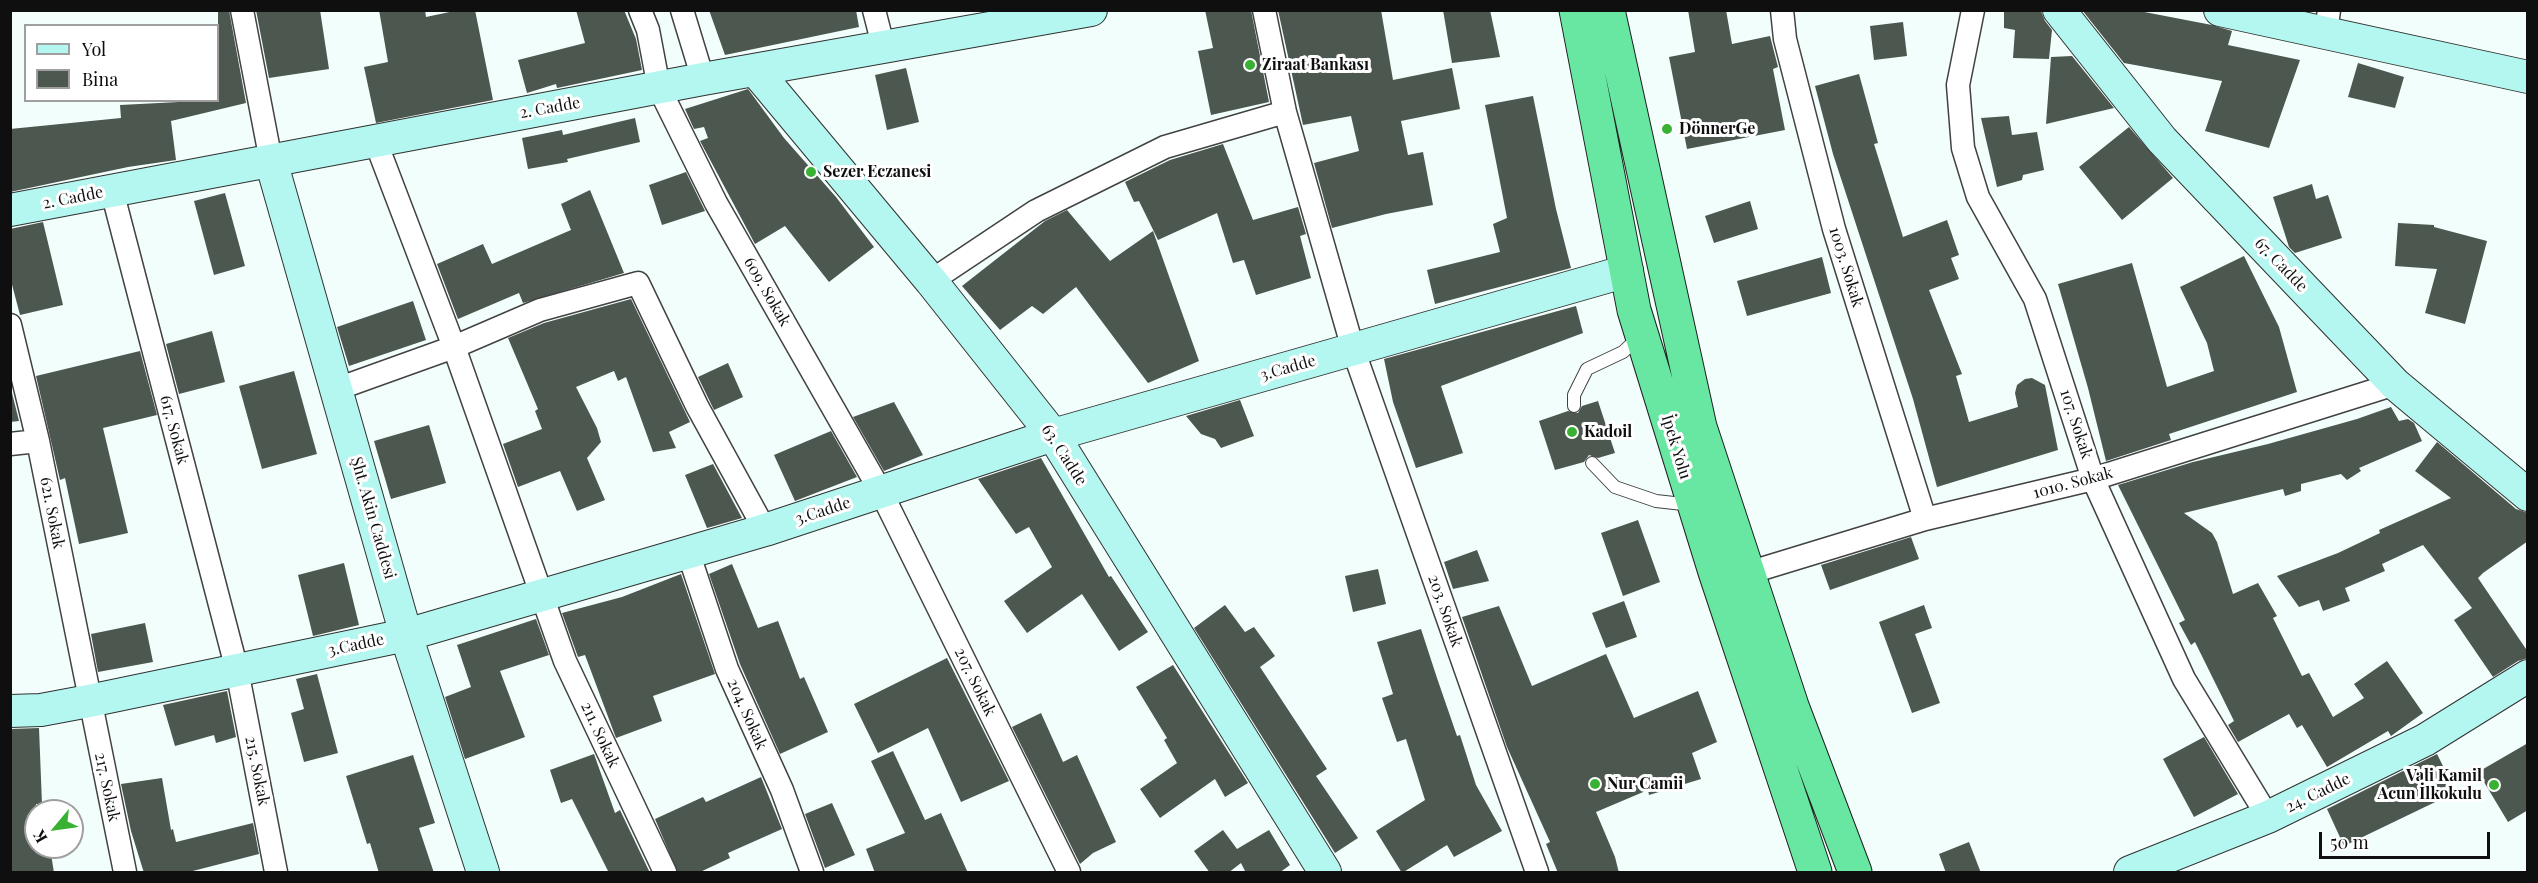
<!DOCTYPE html>
<meta charset="utf-8">
<style>
body{margin:0}
#map{position:relative;width:2538px;height:883px;overflow:hidden;background:#f2fefb;font-family:"Playfair Display",serif}
canvas{display:block}
.frame{position:absolute;inset:0;border:12px solid #0f0f0f;pointer-events:none}
.legend{position:absolute;left:24px;top:24px;width:195px;height:78px;box-sizing:border-box;background:#fff;border:2px solid #9f9f9f;margin:0;padding:8px 10px;list-style:none;font-size:18px;color:#0f0f0f}
.legend li{display:flex;align-items:center;gap:12px;height:30px}
.legend b{width:30px;border:2px solid #9f9f9f}
.north{position:absolute;left:24px;top:799px;width:60px;height:60px;box-sizing:border-box;background:#fff;border:2px solid #9f9f9f;border-radius:50%;rotate:241deg;font-size:16px;font-weight:700;line-height:24px;text-align:center;color:#0f0f0f}
.north::after{content:'';display:block;margin:auto;width:21px;height:27px;background:#39b233;clip-path:polygon(50% 0,100% 100%,50% 72%,0 100%)}
.scale{position:absolute;left:2319px;top:832px;width:171px;height:27px;box-sizing:border-box;border:3px solid #0f0f0f;border-top:0;padding-left:8px;font-size:18px;line-height:21px;white-space:nowrap;color:#0f0f0f;-webkit-text-stroke:4px #fff;paint-order:stroke}
</style>
<div id="map">
<canvas width="2538" height="883"></canvas>
<div class="frame"></div>
<ul class="legend">
<li><b style="height:8px;background:#b3f7f0"></b>Yol</li>
<li><b style="height:16px;background:#4c5750"></b>Bina</li>
</ul>
<div class="north">K</div>
<div class="scale">50 m</div>
</div>
<script>
const c = document.querySelector('canvas').getContext('2d');
c.lineJoin = 'round';
function fillPath(path, color) { c.fillStyle = color; c.fill(path, 'evenodd'); }
function stroke(path, color, width, dash) { c.strokeStyle = color; c.lineWidth = width; c.lineCap = dash ? 'butt' : 'round'; c.setLineDash(dash || []); c.stroke(path); }
function drawText(font, color, halo, rows, align = 'center') {
  c.font = font + ' "Playfair Display",serif'; c.lineWidth = 6; c.setLineDash([]); c.textBaseline = 'middle'; c.strokeStyle = halo; c.fillStyle = color; for (const [text, x, y, turn = 0] of rows) {
    c.save(); c.translate(x, y); c.rotate((+turn || 0) * Math.PI / 180); c.textAlign = isNaN(turn) ? turn : align; if (halo) c.strokeText(text, 0, 0); c.fillText(text, 0, 0); c.restore();
  }
}
const building = new Path2D(`
 M218 10H229L246 103 171 121 176 160 128 167 10 192V129L121 118 120 105 218 100Z
 M256 10H320L329 69 269 78Z
 M379 10H425L426 17 459 10H475L493 100 376 123 364 67 388 62Z
 M576 10H624L636 39 642 70 557 88 556 84 527 93 518 60 585 43Z
 M709 10H856L859 27 725 55Z
 M1205 10H1251L1269 102 1211 115 1198 51 1213 48Z
 M1278 10H1381L1393 80 1452 68 1460 109 1401 121 1408 155 1423 152 1433 205 1386 214 1332 228 1314 163 1359 151 1351 116 1303 125Z
 M1443 10H1490L1500 57 1452 63Z
 M1688 10H1726L1732 44 1770 36 1778 67 1773 69 1785 130 1687 149 1669 57 1695 52Z
 M2004 10 2041 11 2045 21 2052 30 2049 59 2013 58 2015 30 2004 28Z
 M2082 10H2134L2212 25 2232 31 2228 45 2300 60 2269 148 2205 131 2222 81 2124 63Z
 M1903 22 1907 56 1874 60 1870 26Z
 M2072 56 2114 108 2046 124 2051 57Z
 M2358 63 2404 77 2395 108 2348 97Z
 M906 68 919 122 887 130 875 75Z
 M1859 74 1878 143 1874 144 1903 237 1947 220 1959 255 1951 258 1959 279 1929 290 1962 374 1956 376 1969 422 2018 407 2015 393 2017 385 2025 379 2032 378 2045 385 2058 450 1937 487 1913 399 1833 154 1815 86Z
 M748 89 784 138 836 197 874 247 829 282 785 226 755 244 700 141 708 138 704 127 694 129 685 109Z
 M1533 96 1556 209 1571 268 1435 304 1427 270 1500 252 1493 224 1507 218 1485 105Z
 M2009 116 2012 135 2037 132 2044 170 2023 175 2022 180 1997 187 1981 118Z
 M635 118 640 142 567 159 568 162 528 169 522 138 562 130 563 135Z
 M2129 127 2173 178 2122 220 2079 167Z
 M1223 144 1253 220 1298 207 1306 234 1300 236 1311 278 1256 295 1244 260 1233 263 1217 213 1158 240 1139 201 1134 202 1125 182 1170 160Z
 M686 172 705 211 662 225 649 185Z
 M2312 184 2316 199 2328 195 2342 238 2295 253 2289 247 2273 197Z
 M590 190 624 273 523 303 519 293 458 319 437 264 483 244 492 264 571 230 561 204Z
 M225 193 245 266 214 275 194 201Z
 M1750 201 1758 229 1714 243 1705 216Z
 M1067 210 1110 261 1153 231 1199 361 1148 383 1076 287 1043 314 1032 306 1000 330 962 286 1045 221Z
 M43 222 63 305 20 315 10 277V229Z
 M2398 223 2434 225V227L2487 241 2465 324 2425 313 2437 269 2395 266Z
 M2244 256 2279 327 2297 392 2169 434 2171 440 2106 461 2088 388 2058 284 2132 263 2167 387 2214 371 2207 343 2180 287Z
 M1822 257 1831 293 1747 316 1737 281Z
 M631 299 690 422 669 432 676 448 653 452 626 377 618 381 614 371 576 387 597 428 601 442 587 458 605 500 577 511 560 471 518 487 503 444 542 429 535 411 538 409 508 338 544 323Z
 M413 301 426 340 349 366 337 327Z
 M1576 306 1583 333 1441 386 1463 453 1416 468 1393 402 1384 359Z
 M212 331 225 382 179 394 166 344Z
 M140 351 157 415 103 428 128 533 79 544 65 478 60 480 36 376Z
 M728 363 743 397 714 410 698 377Z
 M294 371 317 454 262 469 239 386Z
 M10 385 19 421 10 422Z
 M1240 400 1254 436 1221 448 1215 439 1201 434 1186 416Z
 M1598 401 1615 453 1598 458 1589 455 1584 462 1555 470 1539 421 1568 411 1578 413 1582 406Z
 M894 402 923 455 884 471 853 417Z
 M2391 407 2399 421 2408 419 2414 423 2422 441 2359 468 2361 471 2347 480 2341 474 2301 484V491L2285 496 2283 489 2184 513 2212 533 2217 542 2233 594 2258 583 2277 616 2273 618 2302 676 2309 673 2333 717 2364 698 2354 684 2387 661 2423 713 2391 736 2388 731 2327 767 2302 725 2297 728 2289 714 2238 742 2228 725 2234 721 2195 642 2191 645 2179 623 2185 620 2118 485 2193 462 2268 444 2357 419Z
 M429 425 446 483 391 499 374 441Z
 M831 431 857 477 795 501 774 455Z
 M2437 442 2516 509 2528 513V541L2483 573 2478 578 2528 652V658L2518 661 2493 677 2454 620 2472 608 2423 545 2382 564 2385 571 2345 588 2350 601 2323 611 2319 600 2299 607 2277 576 2338 553 2380 533 2379 530 2451 498 2415 471Z
 M1041 458 1109 577 1111 576 1148 632 1119 651 1082 594 1027 633 1004 601 1052 567 1029 527 1016 534 978 479Z
 M713 464 742 518 707 528 685 475Z
 M1638 520 1660 582 1623 596 1601 533Z
 M1911 537 1919 559 1830 590 1821 565Z
 M1477 550 1489 581 1453 589 1444 562Z
 M344 563 359 625 313 636 298 575Z
 M732 564 758 628 778 621 800 679 804 677 828 732 780 754 740 664 709 574Z
 M1378 569 1386 604 1353 612 1345 576Z
 M681 574 715 674 653 696 662 721 616 738 585 655 578 657 562 613 622 597Z
 M1624 601 1637 637 1606 648 1592 613Z
 M1225 605 1245 632 1254 627 1275 656 1260 667 1327 769 1316 776 1358 838 1335 853 1194 628Z
 M1924 605 1932 628 1915 634 1940 703 1912 713 1879 622Z
 M1499 606 1532 686 1606 654 1634 718 1698 691 1717 742 1692 753 1701 779 1649 795 1648 790 1596 812 1615 857 1619 873H1558L1546 844 1550 842 1507 747 1462 617Z
 M536 619 549 655 500 671 525 737 465 759 445 697 471 687 457 645Z
 M145 623 153 662 98 672 91 634Z
 M1421 629 1437 678 1457 736 1460 735 1476 785 1502 831 1454 857 1447 845 1402 873 1376 831 1425 800 1406 739 1397 742 1382 698 1393 694 1377 642Z
 M947 658 1009 781 961 802 928 728 878 753 854 704Z
 M1173 665 1248 783 1225 797 1215 779 1160 818 1140 789 1177 763 1164 740 1167 738 1136 687Z
 M317 674 338 753 304 762 291 713 304 709 296 679Z
 M227 691 236 737 216 743 214 735 175 746 163 705Z
 M1041 713 1063 762 1077 755 1116 842 1093 853 1080 864 1012 727Z
 M39 728 42 804H36V847H50L54 873H12L10 729Z
 M2204 737 2238 794 2194 817 2163 759Z
 M2528 743V810L2508 822 2478 772Z
 M893 751 925 820 941 813 968 873H875L866 849 905 833 871 761Z
 M594 754 615 813 620 810 650 873H609L572 799 561 803 550 770Z
 M2437 754 2456 792 2344 846 2327 809Z
 M413 755 435 823 419 828 434 873H379L370 843 367 844 346 776Z
 M761 777 782 829 728 853 730 858 698 873H678L655 819 703 797 706 802Z
 M162 778 171 830 173 829 176 842 253 823 259 854 185 873H144L131 831 121 784Z
 M832 803 855 855 825 868 805 814Z
 M1223 830 1237 849 1269 830 1290 865 1279 873H1246L1241 863 1228 873H1210L1194 851Z
 M1969 842 1981 873H1946L1939 854Z`);
const lane = new Path2D(`
 M1574 406V395L1587 369 1623 352 1639 337
 M1592 463 1615 487 1656 501 1692 505`);
const street = new Path2D(`
 M242 10 271 161
 M640 10 648 30 659 88 716 203 881 492 1069 872
 M682 10 703 79
 M874 10 884 49
 M1264 10 1285 112 1353 349 1537 872
 M1782 10 1785 39 1834 229 1925 519
 M1973 10 1958 85 1963 148 1978 197 2035 299 2093 479 2184 679 2268 817
 M2326 33 2329 10
 M375 140 454 347 565 661 665 872
 M112 191 237 670 276 872
 M931 281 1036 211 1165 147 1285 112
 M10 325 38 441 125 872
 M337 389 454 347 540 310 638 283 697 406 765 530
 M10 444 38 441
 M688 552 727 669 782 790 812 872
 M1748 573 1925 519 2093 479 2395 384`);
const secondary = new Path2D(`
 M2059 10 2162 140 2395 384 2528 495
 M2220 10 2528 77
 M756 71 931 281 1053 435 1325 872
 M271 161 406 635 483 872
 M10 210 703 79 1091 10
 M10 711 41 710 89 701 406 635 765 530 1053 435 1627 271
 M2130 872 2268 817 2425 740 2528 676`);
const highway = new Path2D(`
 M1576 10 1634 310 1715 572 1815 872
 M1608 10 1700 427 1792 706 1855 872`);
const markers = [
 [1250,65,6,"#39b233"],
 [1667,129,6,"#39b233"],
 [811,172,6,"#39b233"],
 [1572,432,6,"#39b233"],
 [1595,784,6,"#39b233"],
 [2494,785,6,"#39b233"]
];
const poiNames = [
 ["Ziraat Bankası",1262,65],
 ["DönnerGe",1679,129],
 ["Sezer Eczanesi",823,172],
 ["Kadoil",1584,432],
 ["Vali Kamil",2482,776,"right"],
 ["Acun İlkokulu",2482,794,"right"],
 ["Nur Camii",1607,784]
];
const streetNames = [
 ["2. Cadde",550,108,-10],
 ["2. Cadde",73,198,-11],
 ["67. Cadde",2281,265,46],
 ["1003. Sokak",1846,267,73],
 ["609. Sokak",767,292,60],
 ["3.Cadde",1288,368,-16],
 ["107. Sokak",2076,424,72],
 ["617. Sokak",174,430,75],
 ["İpek Yolu",1676,447,73],
 ["63. Cadde",1064,455,57],
 ["1010. Sokak",2073,483,-15],
 ["3.Cadde",823,511,-18],
 ["621. Sokak",52,513,79],
 ["Şht. Akin Caddesi",373,518,74],
 ["203. Sokak",1445,611,71],
 ["3.Cadde",356,645,-12],
 ["207. Sokak",975,682,64],
 ["204. Sokak",747,714,66],
 ["211. Sokak",600,735,65],
 ["215. Sokak",257,771,79],
 ["217. Sokak",107,787,78],
 ["24. Cadde",2318,793,-26]
];
fillPath(building, '#4c5750');
stroke(lane, '#424242', 14);
stroke(street, '#424242', 25);
stroke(secondary, '#313131', 34);
stroke(highway, '#202020', 35);
stroke(lane, '#fff', 12);
stroke(street, '#fff', 22);
stroke(secondary, '#b3f7f0', 32);
stroke(highway, '#67e7a2', 33);
for (const [x, y, r, color] of markers) { const dot = new Path2D(); dot.arc(x, y, r, 0, 2 * Math.PI); c.fillStyle = color; c.fill(dot); stroke(dot, '#fff', 2); }
drawText('bold 16px', '#0f0f0f', '#fff', poiNames, 'left');
drawText('16px', '#0f0f0f', '#fff', streetNames);
</script>
